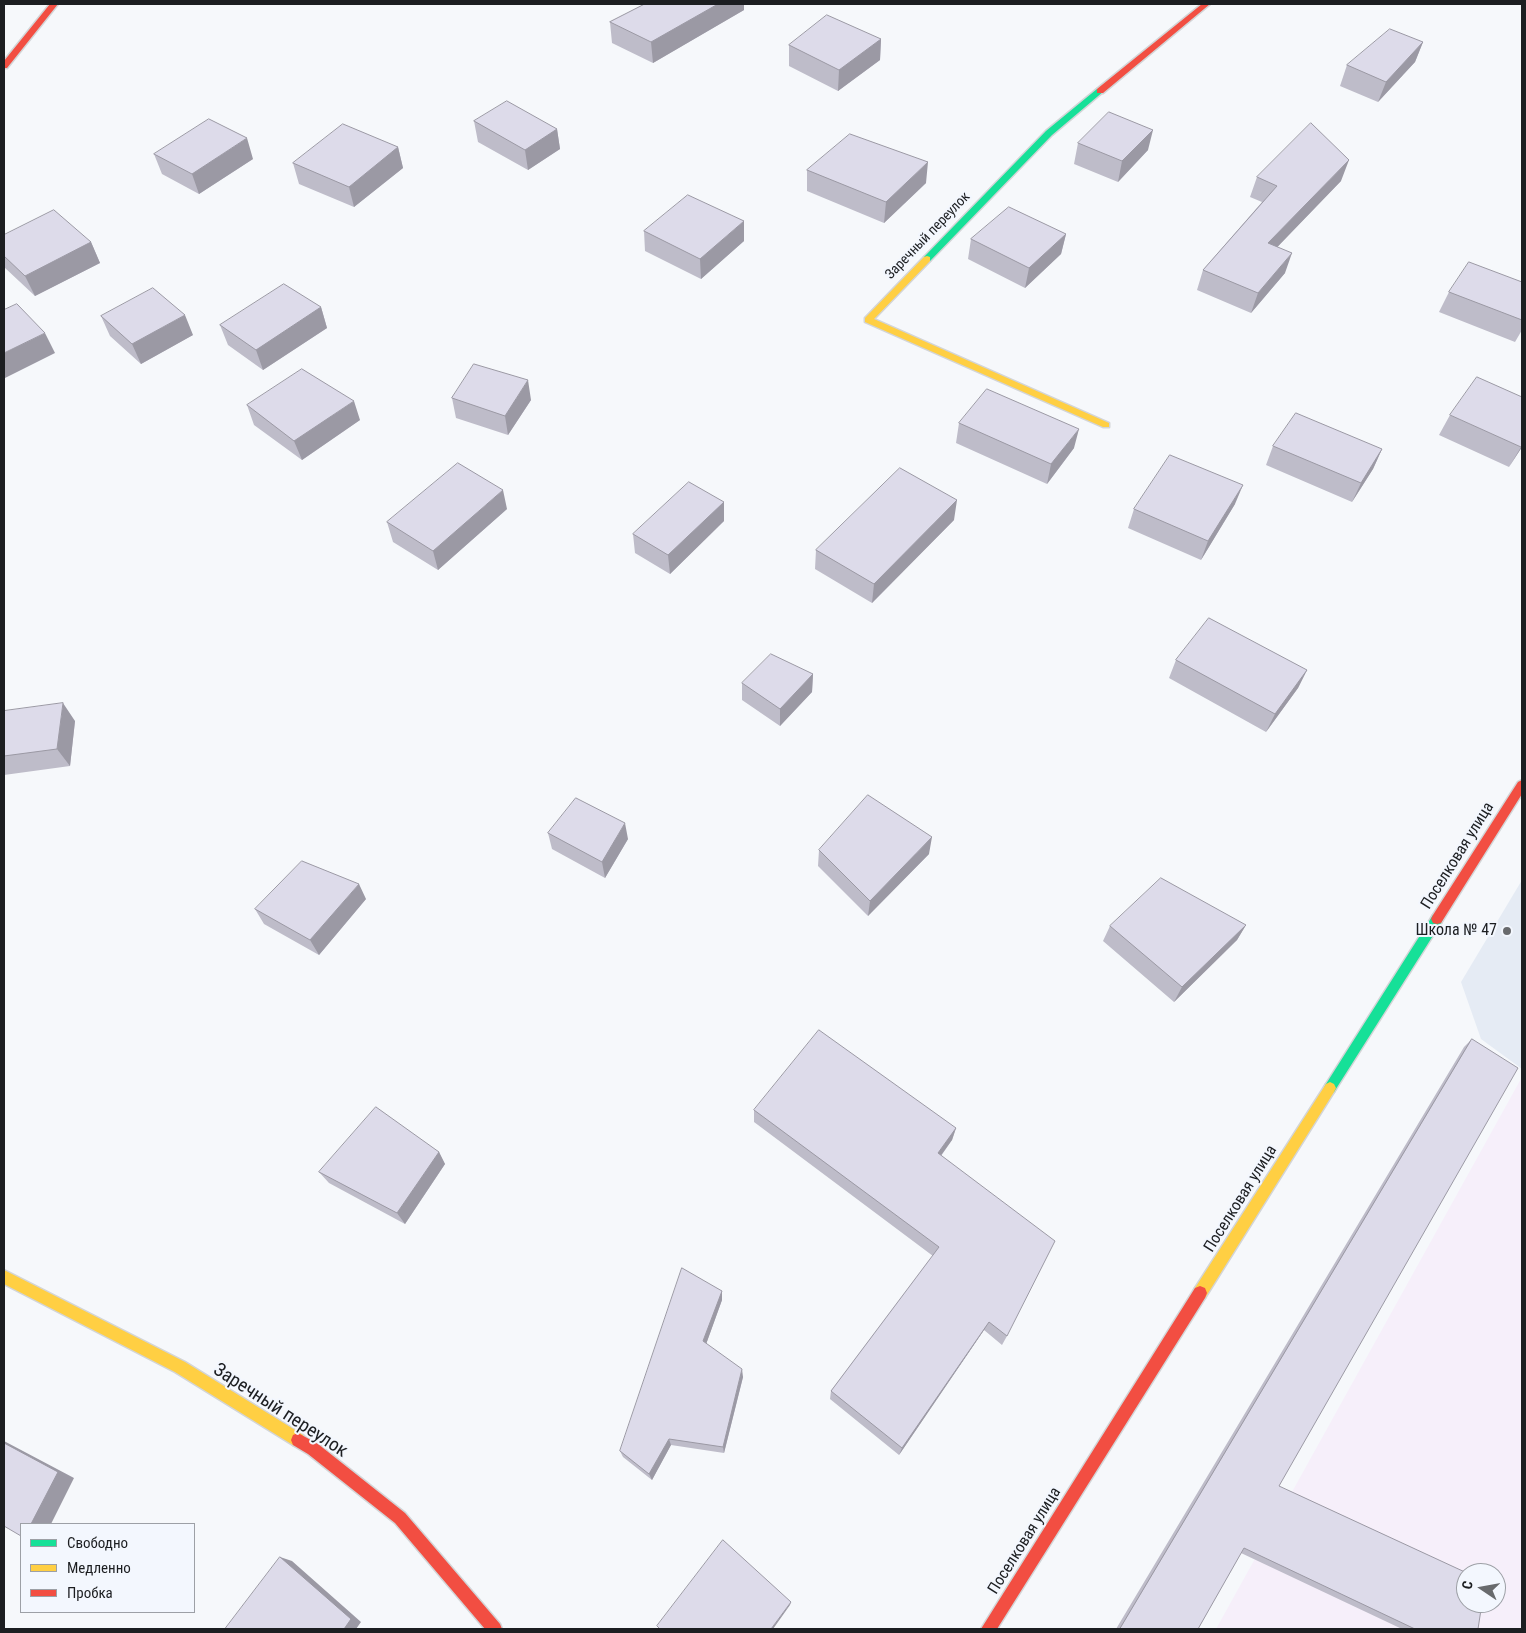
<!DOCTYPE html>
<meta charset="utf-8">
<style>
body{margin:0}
#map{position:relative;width:1526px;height:1633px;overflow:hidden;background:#f6f8fb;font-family:"Roboto Condensed",sans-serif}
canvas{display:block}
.frame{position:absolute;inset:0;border:5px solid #1c1e21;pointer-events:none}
.legend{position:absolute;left:20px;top:1523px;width:175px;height:90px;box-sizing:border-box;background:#f3f7fe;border:1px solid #9da0a6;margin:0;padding:6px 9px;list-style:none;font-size:15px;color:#1c1e21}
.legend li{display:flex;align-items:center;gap:10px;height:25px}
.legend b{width:25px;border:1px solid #9da0a6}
.north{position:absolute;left:1456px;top:1563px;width:50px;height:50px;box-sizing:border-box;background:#f3f7fe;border:1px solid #9da0a6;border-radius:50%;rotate:282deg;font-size:14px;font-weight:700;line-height:20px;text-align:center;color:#1c1e21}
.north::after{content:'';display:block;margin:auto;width:18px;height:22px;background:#686a6d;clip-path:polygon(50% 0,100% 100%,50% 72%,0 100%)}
</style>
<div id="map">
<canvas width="1526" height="1633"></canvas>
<div class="frame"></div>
<ul class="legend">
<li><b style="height:6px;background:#16e098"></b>Свободно</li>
<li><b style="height:6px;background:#ffcf43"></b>Медленно</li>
<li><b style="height:6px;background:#f24e42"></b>Пробка</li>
</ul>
<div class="north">С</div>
</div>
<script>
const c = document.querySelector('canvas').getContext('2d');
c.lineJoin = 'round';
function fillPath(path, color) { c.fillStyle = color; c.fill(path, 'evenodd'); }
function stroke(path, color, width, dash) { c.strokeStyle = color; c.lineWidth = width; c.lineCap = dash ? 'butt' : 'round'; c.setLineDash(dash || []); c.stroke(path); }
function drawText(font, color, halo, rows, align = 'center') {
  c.font = font + ' "Roboto Condensed",sans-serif'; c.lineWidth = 4; c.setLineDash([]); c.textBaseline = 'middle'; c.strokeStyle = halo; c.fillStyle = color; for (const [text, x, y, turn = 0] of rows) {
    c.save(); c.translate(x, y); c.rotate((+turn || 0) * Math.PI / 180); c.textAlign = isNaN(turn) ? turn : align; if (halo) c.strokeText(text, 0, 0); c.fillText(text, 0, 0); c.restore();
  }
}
const built = new Path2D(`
 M1522 880V1069L1481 1039 1461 982Z`);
const industrial = new Path2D(`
 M1522 1077V1629H1216ZM1466 1573H1496V1603H1466Z`);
const fast = new Path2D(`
 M1097 89 1104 91 1052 135 930 261H924V257L1046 131Z
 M1437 914 1441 915 1443 919 1441 923 1334 1092 1330 1094 1326 1092 1324 1088 1326 1084 1433 915Z`);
const slow = new Path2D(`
 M927 256 930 257V261L874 319 1109 423V427H1103L865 322V318L924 257Z
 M1330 1082 1334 1084 1336 1088 1334 1092 1205 1298 1200 1300 1195 1298 1193 1293 1195 1288 1326 1084Z
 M4 1270 185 1362 303 1435 305 1440 303 1445 298 1447 293 1445 175 1372 4 1284Z`);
const jam = new Path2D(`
 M50 4H58L7 68H4V61Z
 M1202 4H1210L1103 93H1097V89Z
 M1522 780V794L1441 923 1437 924 1433 923 1431 919 1433 915 1518 782Z
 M1200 1286 1205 1288 1207 1293 1205 1298 997 1629H981L1195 1288Z
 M298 1433 318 1444 405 1513 500 1624 502 1629H485L395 1523 308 1454 293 1445 291 1440 293 1435Z`);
const wall = new Path2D(`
 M645 4H744V10L653 63 612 43 610 22Z
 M881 39 880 60 838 91 789 66V45Z
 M1423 42 1415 62 1378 102 1340 86 1347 65Z
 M474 121 557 129 560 149 528 170 478 142Z
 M1078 143 1148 150 1118 182 1074 164Z
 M398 147 403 168 354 207 299 184 293 163Z
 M154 154 253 159 199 194 162 174Z
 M807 170 926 183 884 223 807 191Z
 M1257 177 1341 181 1277 247 1285 273 1251 313 1197 290 1203 270 1262 202 1250 197Z
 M644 231 744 241 701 279 645 251Z
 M1066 234 1061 254 1025 288 968 259 971 239Z
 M4 235 91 242 100 263 35 296 4 267Z
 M1522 282V330L1515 342 1439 312 1449 292Z
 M321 307 327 328 263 370 228 345 220 325Z
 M101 316 193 335 141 364 110 336Z
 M452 398 531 400 508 435 456 418Z
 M247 405 360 420 302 460 254 425Z
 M1450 415 1522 447 1509 467 1439 435Z
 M959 423 1074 448 1047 484 956 443Z
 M1273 446 1382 449 1373 469 1352 502 1266 465Z
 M724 502V521L670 574 635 553 633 534Z
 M1235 504 1201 560 1128 528 1134 509Z
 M507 509 438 570 393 542 387 522Z
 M954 520 872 603 815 569 816 550Z
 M1176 660 1307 670 1298 688 1266 732 1169 678Z
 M813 674 812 692 780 726 742 700V683Z
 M4 711 75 721 70 766 4 775Z
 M548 833 628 839 605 878 552 849Z
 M819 850 929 854 868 916 818 866Z
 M366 899 319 955 264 924 255 909Z
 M1246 925 1237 940 1174 1002 1103 941 1110 926Z
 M1472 1039 1279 1486 1478 1629H1402L1241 1553 1198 1629H1116L1464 1047Z
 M754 1110 956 1128 952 1140 941 1156 1007 1336 1002 1345 984 1330 899 1455 830 1399 831 1391 933 1256 754 1122Z
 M439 1152 445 1164 405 1224 329 1183 319 1172Z
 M722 1291V1300L706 1344 743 1377 724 1453 671 1445 652 1480 623 1457 620 1451Z`);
const shadedWall = new Path2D(`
 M718 4H744V10L653 63 651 42Z
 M881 39 880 60 838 91 839 70Z
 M1423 42 1415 62 1378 102 1386 82Z
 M557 129 560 149 528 170 525 150Z
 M1153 130 1148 150 1118 182 1122 161Z
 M247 138 253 159 199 194 192 174Z
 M398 147 403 168 354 207 349 187Z
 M1349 160 1341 181 1261 264 1268 243Z
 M928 162 926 183 884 223 886 202Z
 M744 221V241L701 279 700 259Z
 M1066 234 1061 254 1025 288 1029 268Z
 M91 242 100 263 35 296 25 276Z
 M1292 253 1285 273 1251 313 1258 293Z
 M321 307 327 328 263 370 256 350Z
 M185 315 193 335 141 364 132 344Z
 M45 333 55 353 5 378 4 375V353Z
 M528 380 531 400 508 435 505 416Z
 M354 401 360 420 302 460 294 441Z
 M1079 429 1074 448 1047 484 1051 464Z
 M1522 445V447L1509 467 1521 447Z
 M1382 449 1373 469 1352 502 1361 483Z
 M1243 485 1235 504 1201 560 1208 541Z
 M503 490 507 509 438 570 433 551Z
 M957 500 954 520 872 603 874 584Z
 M724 502V521L670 574 668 555Z
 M1307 670 1298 688 1266 732 1275 714Z
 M813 674 812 692 780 726V709Z
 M63 703 75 721 70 766 57 749Z
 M625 823 628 839 605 878 602 862Z
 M932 837 929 854 868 916 870 901Z
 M359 884 366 899 319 955 310 940Z
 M1246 925 1237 940 1174 1002 1182 987Z
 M956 1128 952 1140 934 1165 938 1153Z
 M439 1152 445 1164 405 1224 397 1213Z
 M722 1291V1300L704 1350 703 1341Z
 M989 1322 984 1330 899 1455 902 1448Z
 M742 1369 743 1377 724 1453 723 1447Z
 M669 1439 671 1445 652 1480 649 1474Z
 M4 1441 74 1478 51 1524H31L4 1443Z
 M280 1557 292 1561 361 1622 356 1629H344Z
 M791 1602 790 1605 773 1629H771Z`);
const building = new Path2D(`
 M645 4H718L651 42 610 22Z
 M827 15 881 39 839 70 789 45Z
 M1390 29 1423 42 1386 82 1347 65Z
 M507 101 557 129 525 150 474 121Z
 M1109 112 1153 130 1122 161 1078 143Z
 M209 119 247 138 192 174 154 154Z
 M1311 123 1349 160 1268 243 1292 253 1258 293 1203 270 1277 186 1257 177Z
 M343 124 398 147 349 187 293 163Z
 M850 134 928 162 886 202 807 170Z
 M688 195 744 221 700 259 644 231Z
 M1009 207 1066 234 1029 268 971 239Z
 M54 210 91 242 25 276 4 256V235Z
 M1469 262 1522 282V320L1449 292Z
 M284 284 321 307 256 350 220 325Z
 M153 288 185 315 132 344 101 316Z
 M17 304 45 333 4 353V310Z
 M474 364 528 380 505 416 452 398Z
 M302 369 354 401 294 441 247 405Z
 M1477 377 1522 397V445L1521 447 1450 415Z
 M987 389 1079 429 1051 464 959 423Z
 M1296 413 1382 449 1361 483 1273 446Z
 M1170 455 1243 485 1208 541 1134 509Z
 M458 463 503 490 433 551 387 522Z
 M900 468 957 500 874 584 816 550Z
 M689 482 724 502 668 555 633 534Z
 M1209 618 1307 670 1275 714 1176 660Z
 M771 654 813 674 780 709 742 683Z
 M63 703 57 749 4 756V711Z
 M868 795 932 837 870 901 819 850Z
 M576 798 625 823 602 862 548 833Z
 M302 861 359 884 310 940 255 909Z
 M1161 878 1246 925 1182 987 1110 926Z
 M819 1030 956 1128 938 1153 1055 1241 1007 1336 989 1322 902 1448 831 1391 939 1247 754 1110Z
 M1472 1039 1518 1068 1279 1486 1467 1573H1466V1603H1482L1478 1629H1415L1244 1548 1198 1629H1120Z
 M376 1107 439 1152 397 1213 319 1172Z
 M682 1268 722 1291 703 1341 742 1369 723 1447 669 1439 649 1474 620 1451Z
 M4 1443 58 1472 31 1524H21V1536L4 1526Z
 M723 1540 791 1602 771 1629H660L657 1626Z
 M280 1557 351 1619 344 1629H225Z`);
const markers = [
 [1507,931,5,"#686a6d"]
];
const farStreetnames = [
 ["Заречный переулок",928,236,-46]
];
const streetNames = [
 ["Поселковая улица",1458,856,-58],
 ["Поселковая улица",1241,1199,-58],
 ["Поселковая улица",1025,1541,-58]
];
const poiNames = [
 ["Школа № 47",1497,931]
];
const nearStreetnames = [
 ["Заречный переулок",280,1411,33]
];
fillPath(built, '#e5ebf4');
fillPath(industrial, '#f6effa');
stroke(fast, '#d3d5d7', 3);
stroke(slow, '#d3d5d7', 3);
stroke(jam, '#d3d5d7', 3);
fillPath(fast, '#16e098');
fillPath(slow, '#ffcf43');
fillPath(jam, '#f24e42');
fillPath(wall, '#bebcc9');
fillPath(shadedWall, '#9b99a4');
fillPath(building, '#dddbea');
stroke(building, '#9b99a4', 1);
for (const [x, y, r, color] of markers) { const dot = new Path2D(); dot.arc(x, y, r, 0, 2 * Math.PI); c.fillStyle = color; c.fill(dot); stroke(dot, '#f3f7fe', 2); }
drawText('14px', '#1c1e21', '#f3f7fe', farStreetnames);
drawText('16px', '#1c1e21', '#f3f7fe', streetNames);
drawText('16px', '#1c1e21', '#f3f7fe', poiNames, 'right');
drawText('19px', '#1c1e21', '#f3f7fe', nearStreetnames);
</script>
